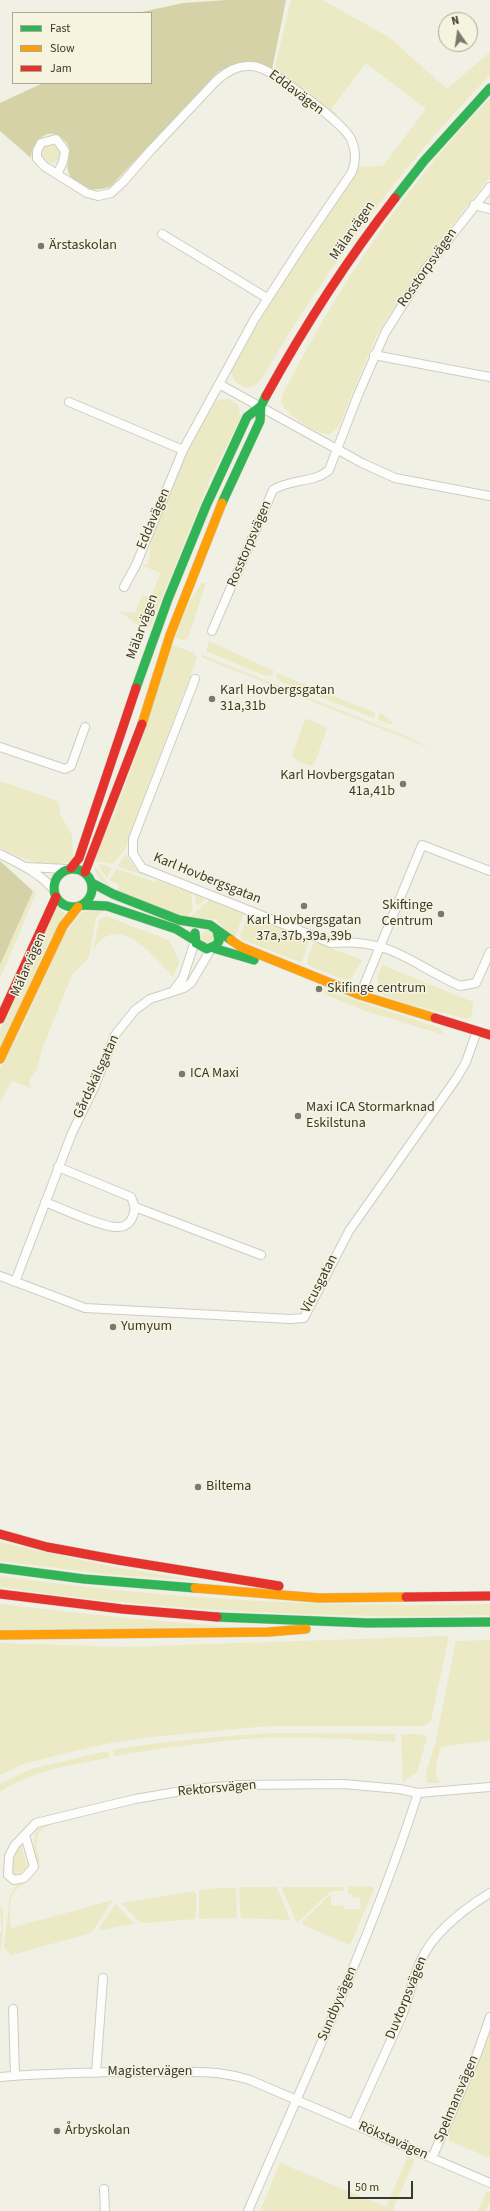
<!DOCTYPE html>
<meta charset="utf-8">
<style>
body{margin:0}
#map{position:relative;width:490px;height:2211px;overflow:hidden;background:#f0f0e4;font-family:"Source Sans 3",sans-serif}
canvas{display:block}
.legend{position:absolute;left:12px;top:12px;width:140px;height:72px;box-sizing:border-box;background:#f6f4de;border:1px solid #aaa998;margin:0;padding:5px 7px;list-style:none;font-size:12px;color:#393930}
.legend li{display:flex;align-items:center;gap:8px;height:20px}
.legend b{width:20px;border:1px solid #aaa998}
.north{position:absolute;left:438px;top:12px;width:40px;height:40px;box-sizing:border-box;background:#f6f4de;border:1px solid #aaa998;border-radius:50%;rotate:347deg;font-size:11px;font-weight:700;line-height:16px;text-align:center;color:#393930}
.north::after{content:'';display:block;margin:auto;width:14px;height:18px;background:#79796f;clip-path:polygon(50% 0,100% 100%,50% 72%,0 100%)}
.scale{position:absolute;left:348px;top:2181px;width:65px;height:18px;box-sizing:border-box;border:2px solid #393930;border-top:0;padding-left:5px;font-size:12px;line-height:14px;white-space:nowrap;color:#393930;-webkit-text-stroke:3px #f6f4de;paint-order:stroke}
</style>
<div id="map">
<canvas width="490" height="2211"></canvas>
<ul class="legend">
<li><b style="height:5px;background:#30b455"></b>Fast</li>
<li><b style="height:5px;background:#ff9f0a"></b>Slow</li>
<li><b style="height:5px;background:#e5322d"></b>Jam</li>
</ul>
<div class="north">N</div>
<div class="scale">50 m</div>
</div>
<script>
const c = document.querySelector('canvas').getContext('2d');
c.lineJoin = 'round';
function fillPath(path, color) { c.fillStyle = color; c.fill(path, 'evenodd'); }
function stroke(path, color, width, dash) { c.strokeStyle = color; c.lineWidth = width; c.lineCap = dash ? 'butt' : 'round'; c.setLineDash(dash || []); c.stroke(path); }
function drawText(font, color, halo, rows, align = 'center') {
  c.font = font + ' "Source Sans 3",sans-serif'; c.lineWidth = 3; c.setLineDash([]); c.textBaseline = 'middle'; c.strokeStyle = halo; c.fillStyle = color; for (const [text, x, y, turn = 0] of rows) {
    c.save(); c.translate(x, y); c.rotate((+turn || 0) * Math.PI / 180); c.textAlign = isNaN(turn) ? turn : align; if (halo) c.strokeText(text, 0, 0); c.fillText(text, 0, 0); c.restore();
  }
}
const green = new Path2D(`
 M291 0H323L390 38 447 89 490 52V75C400 168 327 268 261 380 250 395 230 385 232 368L289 272 352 181 358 167 383 166 426 109 366 63 331 109 338 115 334 116 276 71V63Z
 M490 98V177L427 258 376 336 339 426 330 434C317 436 287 414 281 403L283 394C338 286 405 186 490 98Z
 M42 154a9 9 0 1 1 18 0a9 9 0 1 1-18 0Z
 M228 399 238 405 241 417 210 480 150 627 138 625 119 611 135 613 142 595 151 597 160 573 137 563 147 565 150 557V540L181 465 212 404 219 400Z
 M202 583H206L188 638 183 640 175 638 188 604Z
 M209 641 274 671 273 674 266 676 206 651Z
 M172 645 194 653 197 658 130 833 126 848 113 864 95 861 108 822 113 818 141 742Z
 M202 655 410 738 435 750 201 657Z
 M277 673 375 713 374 718 279 681 276 677Z
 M380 712 393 723V725L378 720Z
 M309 719 327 728 314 765C307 766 295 761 292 756L305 720Z
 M0 781 58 801 61 816 72 835 73 859C51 874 21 857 0 848Z
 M126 854 135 868 152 878 119 867 118 865Z
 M100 864 112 868 107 878 98 866Z
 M93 865 96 867 112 889 98 877Z
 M117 869 155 882 157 880 191 893 193 910 186 918 118 892 119 885 109 880Z
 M0 871 36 893 0 979Z
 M195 895 205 899 199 905 196 904Z
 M209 900 244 914 234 939 215 919 189 918Z
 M56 907 66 914 50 939 0 1050V1030Z
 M94 909H104L96 918 89 957 72 975 41 1052 37 1070 29 1080 30 1085 34 1089 12 1081 0 1102V1068L20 1032 63 936 81 913Z
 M106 916 170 941 179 962 173 977C153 956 116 909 93 951L99 920Z
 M248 916 309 940 303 959 300 962 243 940 240 936Z
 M201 937a6 6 0 1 1 12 0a6 6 0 1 1-12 0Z
 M314 942 362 960 351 979H342L308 965 307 961Z
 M382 965 473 1002 472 1016 467 1019 407 1004 384 996 377 979Z
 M325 990 440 1028 444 1035 366 1011 324 994Z
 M0 1542 108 1566 201 1581 105 1574 0 1561Z
 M0 1576C162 1599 326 1608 490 1604V1615C326 1619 162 1611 0 1587Z
 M0 1604 107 1616 230 1627 0 1630Z
 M449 1636 431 1721 424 1726H269L160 1736 110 1743 66 1753 23 1764 0 1775V1643L122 1647Z
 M490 1640V1740L441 1747C438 1759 431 1773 441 1783H427L426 1773 435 1744 456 1641Z
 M281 1733 396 1734 395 1742C350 1739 306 1736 261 1738 211 1741 163 1748 114 1756L113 1750C169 1741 224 1735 281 1733Z
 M401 1734H421L427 1737 417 1772 403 1782Z
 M107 1751 110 1757C73 1765 32 1770 0 1792V1784L31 1769Z
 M75 1817 77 1818C46 1826 29 1824 40 1862L38 1863C26 1823 42 1825 75 1817Z
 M21 1844 27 1866 24 1871 15 1875 12 1871 16 1851Z
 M23 1883 24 1885C6 1891 10 1913 11 1928L113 1900 91 1933 11 1955 4 1947 10 1895 16 1886Z
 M357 1886 372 1887 374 1889 350 1945 303 1925 302 1922 331 1894V1906L344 1905 345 1909H361L360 1898H353V1895L348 1893V1887Z
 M242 1887H277L290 1920 241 1918 239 1890Z
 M283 1887H344V1891H331L297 1923 282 1889Z
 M220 1888H236L237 1918 199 1919V1890Z
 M193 1891 196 1893V1917L194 1919 145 1923 139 1921 121 1903Z
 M116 1904 134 1924 100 1930 99 1928Z
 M0 1908 3 1909V1931L0 1954V1932L2 1931Z
 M490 2028V2158L450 2141 447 2133 478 2064Z
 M408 2156 415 2159 393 2209 396 2211H260L280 2163 386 2207Z
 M487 2191 490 2192V2202L486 2211H478Z`);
const forest = new Path2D(`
 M227 0H286L272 69C253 60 237 62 218 72L111 186C97 193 72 189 68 170 66 160 74 151 65 141 50 124 32 140 31 158L0 131V103L43 83H151V13H137L183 3Z
 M0 861 33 891 0 965Z`);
const street = new Path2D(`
 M57 174 63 162 65 151 56 139 41 143 37 151V158L44 166 87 193 98 196 111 193 123 182 151 150 217 80C226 72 237 65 250 66 255 66 261 68 265 70 283 79 342 122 351 139 356 150 356 162 352 172L303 244 254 320 183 450 136 565 124 587
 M474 205 490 209
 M162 234 267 298
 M374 355 490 377
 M219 384 362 463 395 478 490 496
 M69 402 183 450
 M212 631 273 490C289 479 315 483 329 470L358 395 385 333 426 268 490 187
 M195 679 133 839V854L142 868 331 943C392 938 409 963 460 986L476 983 490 952
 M0 747 65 769 71 766 85 727
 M0 854C20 864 40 873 54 890
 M27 867 67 869
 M174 990 183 978 195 941
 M360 995 422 845 490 871
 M45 1202C61 1208 103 1228 118 1227 124 1227 128 1225 131 1220 136 1211 135 1206 131 1197L58 1167
 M135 1207 261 1255
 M0 1276 85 1308 290 1319 304 1318 349 1231 456 1079 466 1062 477 1031
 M15 1282 72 1133 94 1088 115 1035 135 1010 150 999 184 988 191 983 211 949
 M25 1835 34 1867 24 1878 14 1880 8 1875 9 1856 15 1845 36 1823 135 1799 194 1789 237 1785 343 1784 399 1789 418 1793 490 1787
 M13 2009 15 2076
 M96 2073 103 1978
 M0 2077C48 2073 96 2072 144 2072 180 2072 215 2069 250 2080L490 2183
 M353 2124C369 2088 385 2053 401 2018 409 1999 412 1979 421 1960 434 1932 464 1909 490 1893
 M432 2158 477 2054 490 2017
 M104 2189 105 2211
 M248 2211C307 2073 372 1937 418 1793`);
const fast = new Path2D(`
 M395 198 424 161 490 88
 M222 503 260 421 261 406
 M136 688 168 599 206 506 247 417 261 406 266 396
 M54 888a19 19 0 1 1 38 0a19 19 0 1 1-38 0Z
 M92 883 113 894 179 920 210 925 231 940
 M82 905 107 906 176 929 194 940
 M195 933 196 943 207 949 216 945 219 941 217 930
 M213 948 254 960
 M0 1568 84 1579 195 1588
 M217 1617 367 1623 490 1622`);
const slow = new Path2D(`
 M142 724 170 635 222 503
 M231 940 241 947 360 995 435 1018
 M0 1059 63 926 78 907
 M195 1588 319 1598 406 1597
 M0 1635 268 1632 306 1629`);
const jam = new Path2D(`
 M266 396C304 327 347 260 395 198
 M71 868 79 858 136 688
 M85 872 142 724
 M435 1018 490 1035
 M0 1019 56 897
 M0 1534 47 1547 118 1560 279 1586
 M0 1594 122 1609 217 1617
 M406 1597 490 1596`);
const markers = [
 [41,246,4,"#79796f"],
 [212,699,4,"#79796f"],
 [403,784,4,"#79796f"],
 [304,906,4,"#79796f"],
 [441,914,4,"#79796f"],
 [319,989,4,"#79796f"],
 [182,1074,4,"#79796f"],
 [298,1116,4,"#79796f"],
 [113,1327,4,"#79796f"],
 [198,1487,4,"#79796f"],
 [57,2131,4,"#79796f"]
];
const streetNames = [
 ["Eddavägen",296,93,37],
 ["Mälarvägen",353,231,-55],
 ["Rosstorpsvägen",428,268,-55],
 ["Eddavägen",154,519,-67],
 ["Rosstorpsvägen",250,544,-67],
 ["Mälarvägen",143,627,-70],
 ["Karl Hovbergsgatan",207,879,22],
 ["Mälarvägen",29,965,-66],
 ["Gårdskälsgatan",97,1077,-65],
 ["Vicusgatan",320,1284,-63],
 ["Rektorsvägen",217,1789,-5],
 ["Duvtorpsvägen",407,1998,-68],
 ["Sundbyvägen",338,2004,-67],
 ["Magistervägen",150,2072],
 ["Spelmansvägen",457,2099,-67],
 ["Rökstavägen",393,2141,24]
];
const poiNames = [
 ["Ärstaskolan",49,246],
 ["Karl Hovbergsgatan",220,691],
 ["31a,31b",220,707],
 ["Karl Hovbergsgatan",395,776,"right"],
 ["41a,41b",395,792,"right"],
 ["Skiftinge",433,906,"right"],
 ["Centrum",433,922,"right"],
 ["Karl Hovbergsgatan",304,921,"center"],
 ["37a,37b,39a,39b",304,937,"center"],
 ["Skifinge centrum",327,989],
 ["ICA Maxi",190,1074],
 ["Maxi ICA Stormarknad",306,1108],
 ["Eskilstuna",306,1124],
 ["Yumyum",121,1327],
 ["Biltema",206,1487],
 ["Årbyskolan",65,2131]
];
fillPath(green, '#ece9c5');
fillPath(forest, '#d6d2a8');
stroke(street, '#cdcdc3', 10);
stroke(fast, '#cdcdc3', 10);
stroke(slow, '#cdcdc3', 10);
stroke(jam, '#cdcdc3', 10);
stroke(street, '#fdfdfb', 8);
stroke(fast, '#30b455', 9);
stroke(slow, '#ff9f0a', 9);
stroke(jam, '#e5322d', 9);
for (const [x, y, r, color] of markers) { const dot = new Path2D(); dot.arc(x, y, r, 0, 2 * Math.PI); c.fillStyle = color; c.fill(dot); stroke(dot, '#f6f4de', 1.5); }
drawText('14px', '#393930', '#f6f4de', streetNames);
drawText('14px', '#393930', '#f6f4de', poiNames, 'left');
</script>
